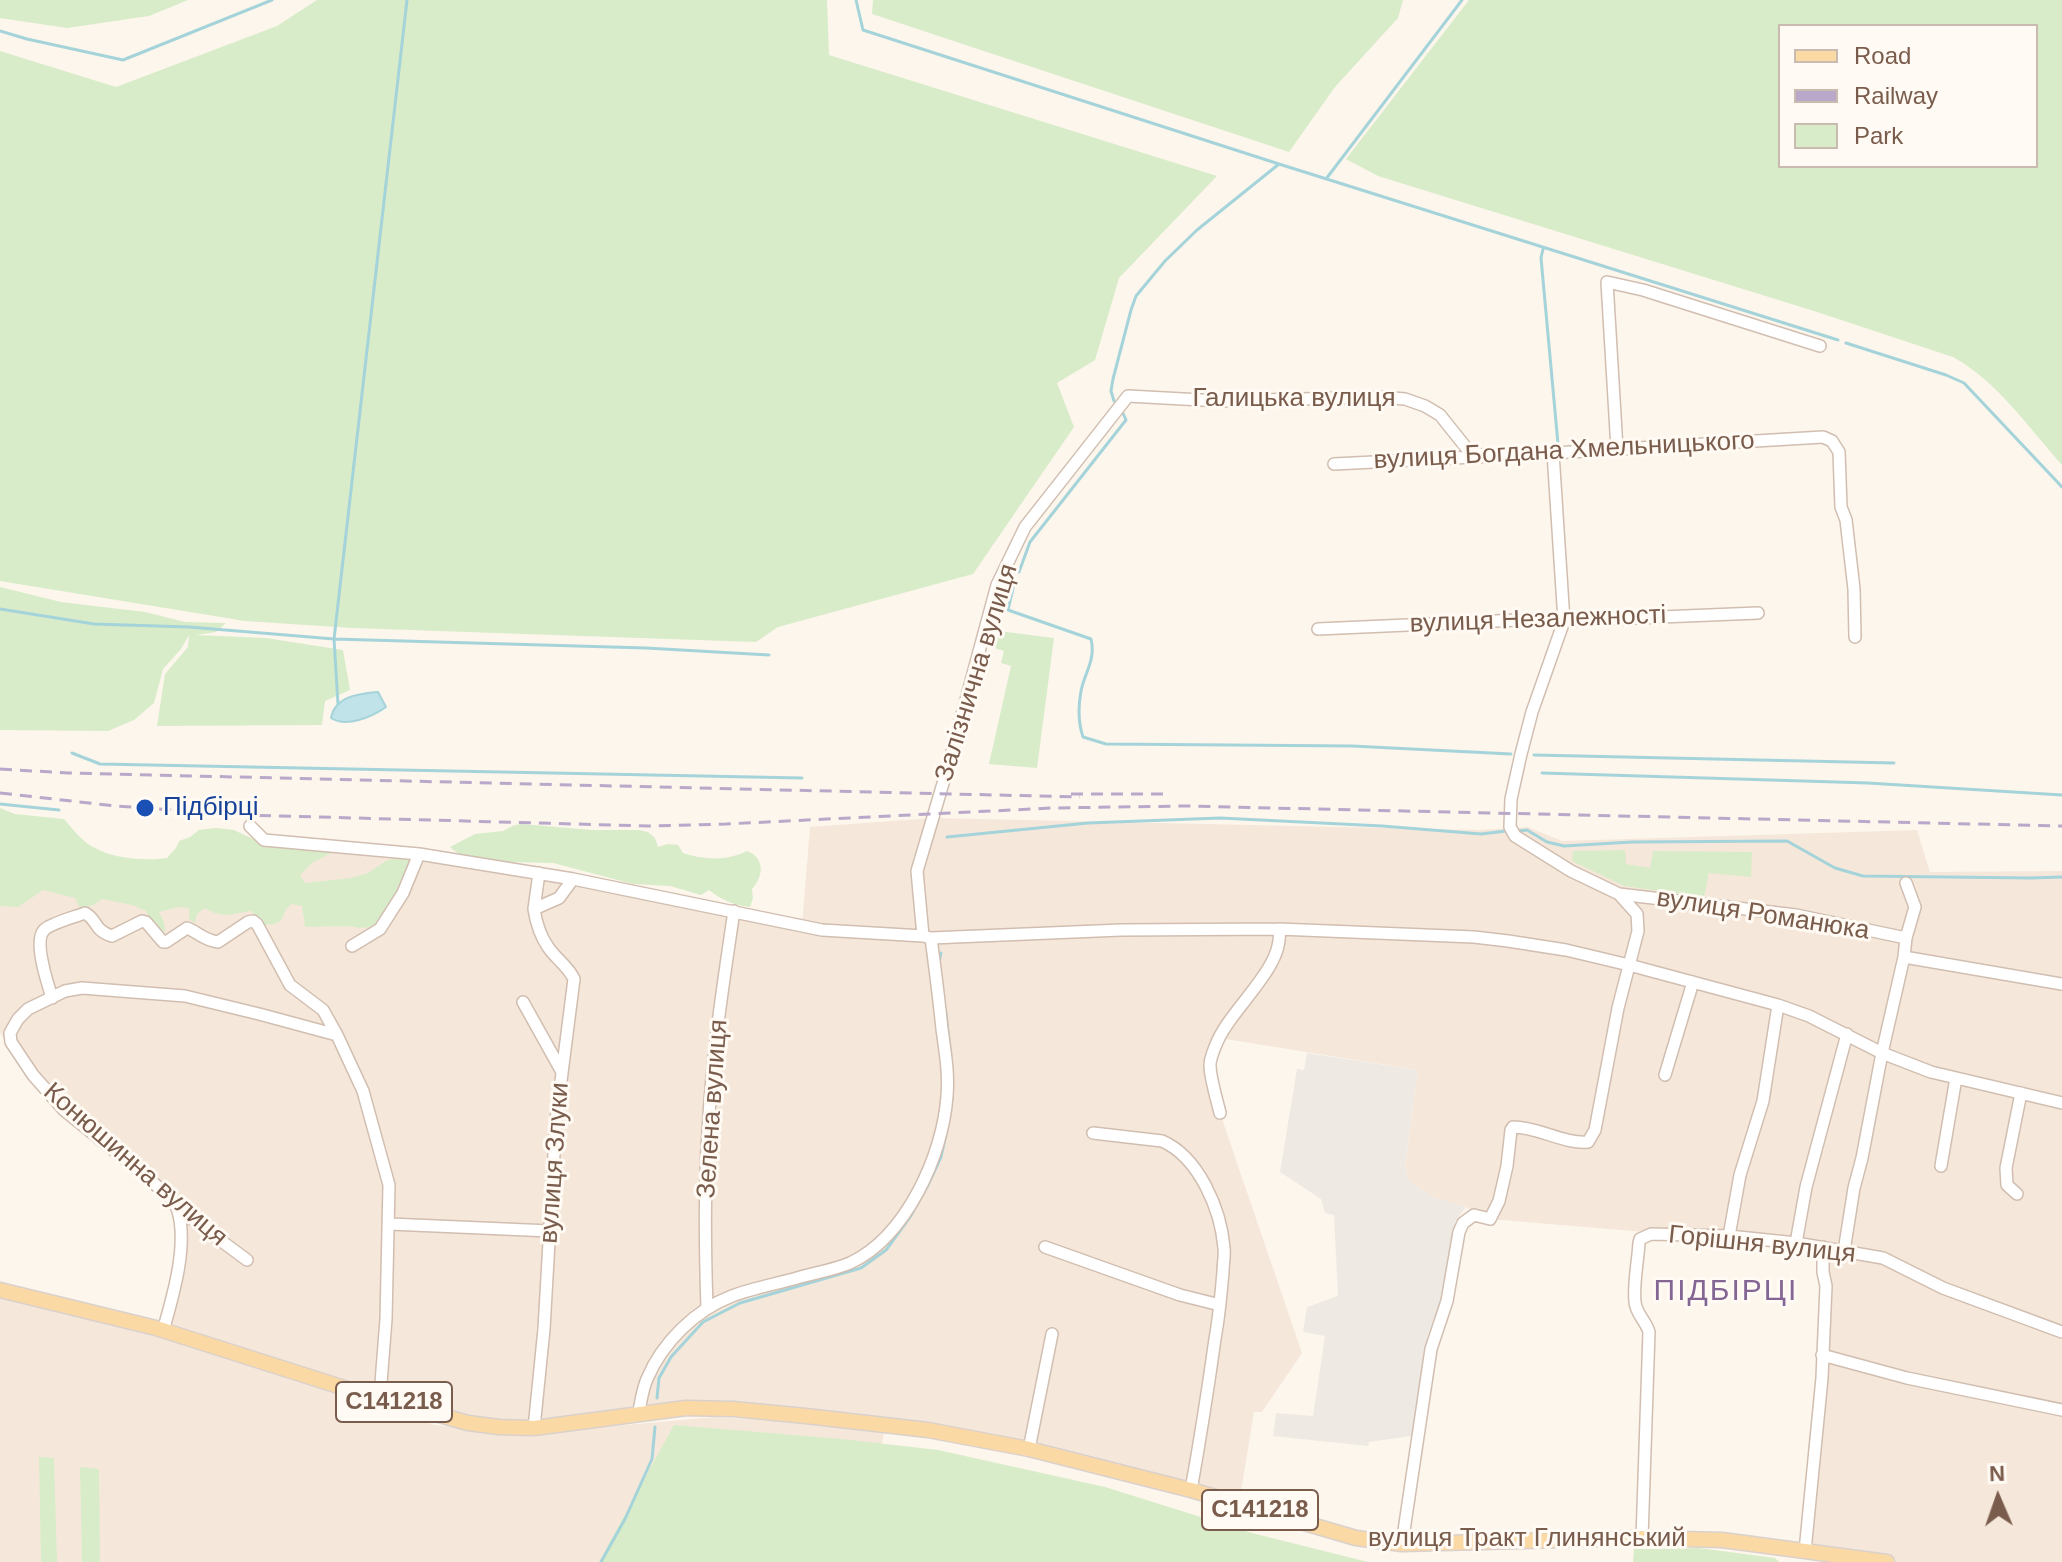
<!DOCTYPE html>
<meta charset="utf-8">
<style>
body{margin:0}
#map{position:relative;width:2062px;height:1562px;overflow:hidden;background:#fdf6ec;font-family:Helvetica,sans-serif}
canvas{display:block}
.legend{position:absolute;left:1778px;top:24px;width:260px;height:144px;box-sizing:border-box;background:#fffaf3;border:2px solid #cabbb1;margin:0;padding:10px 14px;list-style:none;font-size:24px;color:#7a5c4d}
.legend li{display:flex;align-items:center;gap:16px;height:40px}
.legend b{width:40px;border:2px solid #cabbb1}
.north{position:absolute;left:1958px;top:1458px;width:80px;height:80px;-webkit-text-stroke:6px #fffaf3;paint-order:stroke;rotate:358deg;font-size:22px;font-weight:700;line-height:32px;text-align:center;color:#7a5c4d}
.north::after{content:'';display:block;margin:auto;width:28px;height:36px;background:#7a5c4d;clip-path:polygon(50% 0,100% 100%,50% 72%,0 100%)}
</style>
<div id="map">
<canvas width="2062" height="1562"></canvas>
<ul class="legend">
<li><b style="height:10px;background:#fbd9a5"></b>Road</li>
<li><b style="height:10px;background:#b9a8c9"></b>Railway</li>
<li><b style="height:22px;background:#d8ecc9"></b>Park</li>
</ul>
<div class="north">N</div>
</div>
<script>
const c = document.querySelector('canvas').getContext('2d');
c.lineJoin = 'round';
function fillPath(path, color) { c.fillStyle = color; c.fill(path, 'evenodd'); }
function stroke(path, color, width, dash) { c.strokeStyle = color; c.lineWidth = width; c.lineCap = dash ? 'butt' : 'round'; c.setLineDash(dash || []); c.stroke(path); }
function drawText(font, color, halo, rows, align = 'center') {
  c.font = font + ' Helvetica,sans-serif'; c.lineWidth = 6; c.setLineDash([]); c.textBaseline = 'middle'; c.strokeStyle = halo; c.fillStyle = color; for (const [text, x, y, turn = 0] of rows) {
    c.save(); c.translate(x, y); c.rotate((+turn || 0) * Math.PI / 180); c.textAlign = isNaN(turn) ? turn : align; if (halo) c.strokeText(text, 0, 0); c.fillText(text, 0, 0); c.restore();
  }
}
const residential = new Path2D(`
 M933 818 1479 830 1528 827 1562 841 1917 830 1930 872 2062 871V1562H1887L1805 1551 1822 1378 1823 1247 1490 1219 1466 1207 1435 1198 1409 1181 1405 1167 1418 1070 1219 1038 1210 1064 1220 1113 1302 1353 1262 1412H1254L1239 1504 1029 1449 733 1409 499 1427 163 1331 171 1292 179 1225 170 1201 31 1077 0 1033V886L176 890 264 840 419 854 802 925 810 827Z
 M0 1298 155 1334 435 1425 525 1434 715 1417 834 1425 884 1432 861 1562H0Z`);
const industrial = new Path2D(`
 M1307 1053 1418 1070 1405 1167 1409 1181 1435 1198 1466 1207 1455 1222 1441 1302 1428 1334 1412 1436 1369 1442 1368 1446 1273 1436 1276 1413 1313 1416 1325 1336 1303 1332 1307 1307 1338 1296 1334 1215 1325 1213 1321 1199 1280 1172 1297 1069 1304 1070Z`);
const green = new Path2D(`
 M0 0H188L149 16 67 28 0 18Z
 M317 0H827L829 55 1217 176 1119 278 1095 360 1057 383 1074 427 973 574 778 627 756 642 352 628 245 621 0 581V51L116 87 277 26Z
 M873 0H1403L1398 18 1335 87 1289 152 872 14Z
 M1469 0H2062V465C2029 428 1997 381 1953 357L1814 311 1378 176 1346 159ZM1780 26H2036V166H1780Z
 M0 587 61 602 145 612 185 622 226 623 216 632 196 635 266 638 343 650 350 690 325 701 322 725 157 726 165 674 188 647 189 635 181 649 163 669 154 703 134 720 108 731 0 730Z
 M999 631 1054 638 1037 768 989 764 1011 666 1001 663 1004 651 991 647Z
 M0 808 15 814 64 819C72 828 81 840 91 846 113 859 143 861 167 858L176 848 179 841 190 837 199 830 216 828 234 830 272 848 332 849 333 852 312 863 300 875 305 883 351 878 368 873 386 861 398 857 414 858 406 882 378 926 361 928 348 926 305 927 302 906 291 904C278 917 288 924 264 925L251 911C232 914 223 919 205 908L197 914 195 923 189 919V908L178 907 159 912 164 922 165 931 158 933 152 926 146 911 132 905 102 899 93 905 80 908 75 898 43 890 18 907 0 906Z
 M521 824 592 830H639L648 832 655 838 658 847 668 844 678 845 683 853C703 860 728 861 747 851 765 858 764 876 752 889L753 898 750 907C734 905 721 900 709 890L701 895 670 886 633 884 553 863 506 862 460 855 450 847 475 834 503 831 512 826Z
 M1625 850 1626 864 1650 868 1653 851 1752 852 1751 877 1709 873 1704 897 1624 886 1572 861 1573 851Z
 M674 1425 842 1439 938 1450 1105 1487 1252 1533 1368 1562H599Z
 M39 1457 54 1458 57 1562H41Z
 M80 1467 99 1469 100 1562H82Z
 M1699 1548 1775 1558 1779 1562H1633L1634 1549Z`);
const water = new Path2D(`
 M378 692 386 707C372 717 346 728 331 718 335 696 358 694 378 692Z`);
const stream = new Path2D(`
 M856 0 863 30 1279 164 1838 340
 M0 31 27 39 123 60 272 0
 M1326 179 1462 0
 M1543 249 1541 258 1558 444
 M1846 343 1946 375 1964 383 2062 487
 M1114 401 1111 391 1113 379 1131 310 1136 296 1165 261 1197 230 1279 164
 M1019 572 1030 542 1126 420 1122 411
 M1014 584 1008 610 1091 639C1096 659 1085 672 1081 691 1078 707 1078 722 1083 737L1106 744 1352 746 1511 754
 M0 609 94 624 189 627 334 639 646 648 769 655
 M338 704 334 639 407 0
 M72 753 100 764 802 778
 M1534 755 1894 763
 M1542 773 1868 783 2062 795
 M0 804 59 810
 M1518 831 1527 830 1547 842 1564 846 1632 842 1787 841 1835 868 1863 876 2031 878 2062 877
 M947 837 1088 823 1220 818 1382 826 1481 834 1506 831
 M939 963 941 953
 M946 1014 950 1050
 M657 1398 659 1378 671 1357 703 1322 740 1303 861 1268 886 1250 910 1217 927 1187 941 1157 948 1125
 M601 1562 625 1519 652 1459 655 1427`);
const minor = new Path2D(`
 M1617 449 1607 282 1643 290 1820 346
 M1334 464 1553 453 1823 437 1832 441 1839 452 1841 507 1846 520 1854 589 1855 637
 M1318 629 1540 619 1564 621 1758 613
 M250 826 264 840 419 854 573 879 822 930 923 936
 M1619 894 1796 915 1906 938
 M534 909 539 873
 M931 938 1121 930 1279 929 1474 937 1508 941 1566 950 1629 965 1778 1005 1809 1016 1882 1053 1931 1072 2062 1103
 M352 946 380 929 403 893 419 854
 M1904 957 2062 984
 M52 998C48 984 33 942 44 930 51 923 75 917 85 913 98 920 93 930 112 936L142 921 146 922 163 942H166L187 928C198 932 203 940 218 942L248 922 253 921 257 924 290 985 323 1010 337 1035 363 1091 389 1185 386 1319 381 1383 376 1397
 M523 1002 562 1072
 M1665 1075 1693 982
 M1220 1113C1217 1100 1210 1078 1210 1065 1210 1059 1213 1052 1215 1047 1229 1008 1285 969 1279 929
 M1093 1133 1162 1141C1199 1157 1221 1210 1224 1248 1225 1255 1223 1264 1223 1272 1221 1295 1219 1317 1215 1339 1208 1389 1200 1440 1191 1490
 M1941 1166 1956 1078
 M2017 1194 2007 1185 2006 1168 2021 1093
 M390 1224 550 1231
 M1729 1236 1740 1175 1763 1101 1778 1005
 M1796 1243 1806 1187 1847 1034
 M1045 1247 1180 1295 1220 1305
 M1844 1251 1854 1188 1862 1158 1882 1053 1904 957 1906 938 1915 907 1906 883
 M247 1260 177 1208 171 1199 148 1178 64 1110 33 1075 11 1042 10 1033 18 1019 28 1009 65 991 82 988 185 996 259 1014 337 1035
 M707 1308C705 1249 704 1190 708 1131 712 1057 723 984 734 911
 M163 1331C173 1296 189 1243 177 1208
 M1822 1355 1907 1378 2062 1410
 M638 1415C641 1403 642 1390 647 1379 662 1343 695 1310 732 1296 753 1288 776 1284 797 1278 814 1273 834 1270 850 1263 906 1237 943 1155 947 1096 949 1073 945 1051 942 1029 939 999 935 968 931 938L923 936 917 871 947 770 997 585 1025 527 1128 396 1220 401 1381 397 1405 399 1425 406 1440 415 1468 450 1487 457
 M534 1428 544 1329 556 1120 574 979C568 966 556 959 548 947 541 937 536 922 534 909L559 898 573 879
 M1029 1449 1052 1334
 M1642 1538 1649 1332C1646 1321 1636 1314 1635 1302 1633 1284 1638 1261 1639 1243L1640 1239 1651 1234 1729 1236 1796 1243 1883 1258 1943 1288 2062 1332
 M1402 1544 1431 1349 1447 1301 1459 1232 1463 1223 1474 1215 1490 1219 1499 1201 1507 1166 1511 1130 1513 1127C1539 1127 1563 1144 1588 1142L1595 1130 1618 1008 1638 931 1637 914 1619 894 1571 871 1515 836 1510 827 1511 799 1521 754 1532 712 1564 621 1553 453
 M1805 1551 1822 1378 1826 1286 1823 1272V1247`);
const major = new Path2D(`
 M0 1290 156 1328 354 1391 468 1423 499 1427 534 1428 686 1408 733 1409 806 1416 928 1430 1029 1449 1191 1490 1356 1538 1402 1544 1642 1538 1722 1540 1887 1562`);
const rail = new Path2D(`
 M0 769 68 773 1080 797
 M0 793 116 806 245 815 648 826 726 824 1052 808 1185 806 2062 826
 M1071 794H1167`);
const markers = [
 [145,808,10,"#1a4fb4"]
];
const shields = [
 [394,1402,116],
 [1260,1510,116]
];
const shieldNames = [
 ["С141218",394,1402],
 ["С141218",1260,1510]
];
const streetNames = [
 ["Галицька вулиця",1294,399],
 ["вулиця Богдана Хмельницького",1564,451,-3],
 ["вулиця Незалежності",1538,620,-2],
 ["Залізнична вулиця",977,673,-73],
 ["вулиця Романюка",1763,915,9],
 ["Зелена вулиця",713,1109,-86],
 ["вулиця Злуки",555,1163,-86],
 ["Конюшинна вулиця",135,1165,41],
 ["Горішня вулиця",1762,1245,6],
 ["вулиця Тракт Глинянський",1527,1539]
];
const transitNames = [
 ["Підбірці",163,808]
];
const quarterNames = [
 ["ПІДБІРЦІ",1726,1292]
];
fillPath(residential, '#f5e8da');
fillPath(industrial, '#efe9e4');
fillPath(green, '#d8ecc9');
fillPath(water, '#bfe3e8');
stroke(water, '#a5d3da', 2);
stroke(stream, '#a5d3da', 3);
stroke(minor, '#d1beb0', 14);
stroke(major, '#dad1cd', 17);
stroke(minor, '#fff', 11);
stroke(major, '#fbd9a5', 14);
stroke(rail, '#b9a8c9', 3, [12, 8]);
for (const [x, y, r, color] of markers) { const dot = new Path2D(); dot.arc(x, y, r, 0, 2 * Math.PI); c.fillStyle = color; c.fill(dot); stroke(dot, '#fffaf3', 3); }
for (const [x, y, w] of shields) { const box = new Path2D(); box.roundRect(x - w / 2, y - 20, w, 40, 6); c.fillStyle = '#fffaf3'; c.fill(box); stroke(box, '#7a5c4d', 2); }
drawText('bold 24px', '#7a5c4d', null, shieldNames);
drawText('26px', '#7a5c4d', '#fffaf3', streetNames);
drawText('26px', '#164399', '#fffaf3', transitNames, 'left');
c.letterSpacing = '2px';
drawText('30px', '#846695', '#fffaf3', quarterNames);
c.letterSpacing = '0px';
</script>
